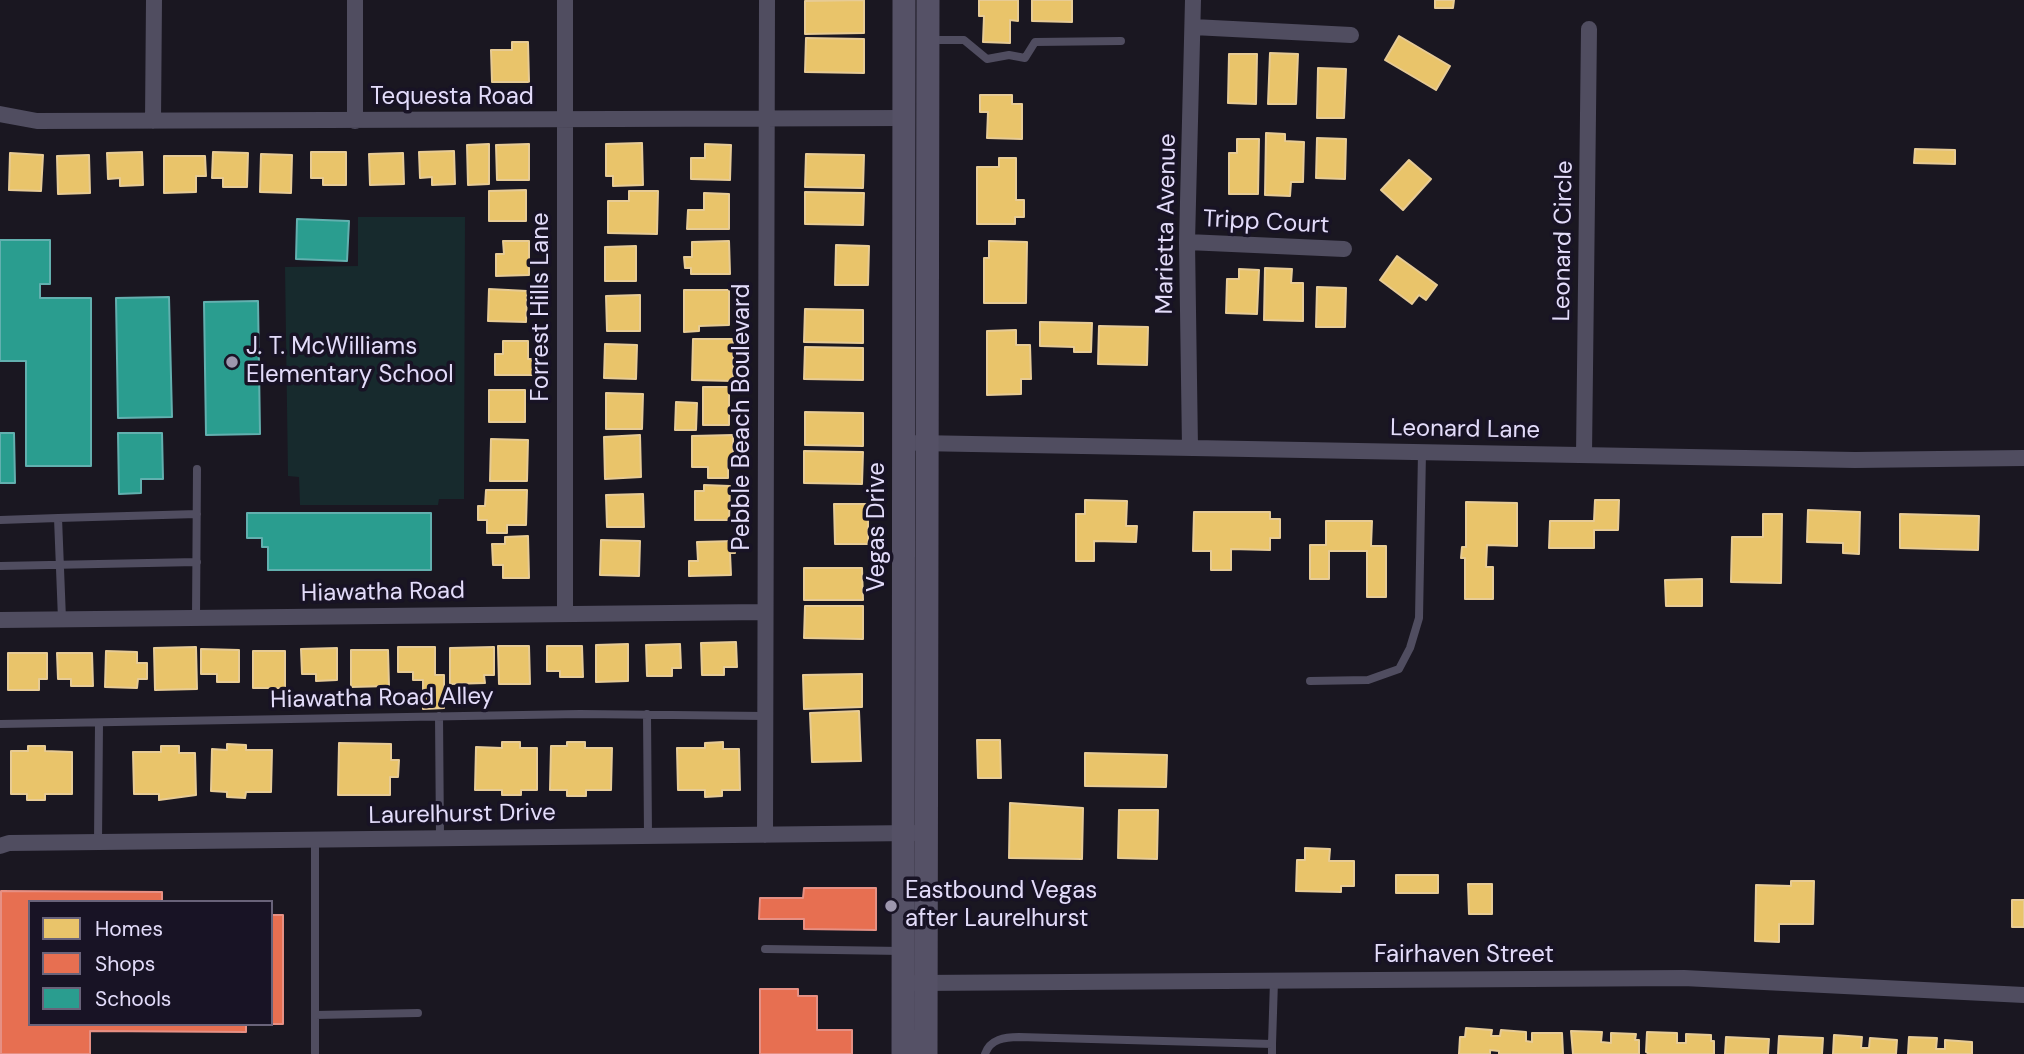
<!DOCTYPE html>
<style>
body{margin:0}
#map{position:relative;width:2024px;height:1054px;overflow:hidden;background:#1a1721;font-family:"DM Sans",sans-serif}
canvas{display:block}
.legend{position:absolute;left:28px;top:900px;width:245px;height:126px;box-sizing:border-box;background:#181325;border:2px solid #69637a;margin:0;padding:9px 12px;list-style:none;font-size:21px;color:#e3dcfa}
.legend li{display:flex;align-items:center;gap:14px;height:35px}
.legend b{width:35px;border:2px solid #69637a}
</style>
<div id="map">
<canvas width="2024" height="1054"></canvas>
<ul class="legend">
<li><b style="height:19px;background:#e9c46a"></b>Homes</li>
<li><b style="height:19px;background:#e76f51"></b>Shops</li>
<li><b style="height:19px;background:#2a9d8f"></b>Schools</li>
</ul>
</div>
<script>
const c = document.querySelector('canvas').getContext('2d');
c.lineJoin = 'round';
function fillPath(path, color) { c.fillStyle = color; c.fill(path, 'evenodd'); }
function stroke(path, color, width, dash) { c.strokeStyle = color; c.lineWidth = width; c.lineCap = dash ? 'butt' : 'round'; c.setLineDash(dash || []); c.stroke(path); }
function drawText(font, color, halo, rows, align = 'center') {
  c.font = font + ' "DM Sans",sans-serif'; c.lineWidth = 7; c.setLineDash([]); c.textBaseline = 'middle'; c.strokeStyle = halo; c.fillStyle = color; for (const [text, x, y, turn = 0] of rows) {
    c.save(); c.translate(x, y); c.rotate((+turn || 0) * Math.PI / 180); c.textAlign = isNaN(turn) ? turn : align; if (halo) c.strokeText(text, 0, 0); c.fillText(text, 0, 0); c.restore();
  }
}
const green = new Path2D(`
 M358 217H465L464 499H439L438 505H300L299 477 288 476 285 267 358 266Z`);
const homes = new Path2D(`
 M864 0V33L805 34V1Z
 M979 0H1018V21L1010 20V43L983 42 984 16H979Z
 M1032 0H1072V22L1032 21Z
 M1435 0H1454L1453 8H1435Z
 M1399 36 1450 66 1436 90 1385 60Z
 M806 38 864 39V73L805 72Z
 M512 42H528L529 82H492L491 50H512Z
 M1270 53 1298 54 1296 104H1268Z
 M1229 54H1257L1256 104 1228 103Z
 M1318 68 1346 69 1344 118H1317Z
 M980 95H1012V104H1022V139L987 138 988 112H980Z
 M1266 133 1285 134V141L1304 142 1303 182H1291L1290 196 1265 195Z
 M1317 138 1346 139 1345 179 1316 178Z
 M1237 139H1259L1258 194H1229V153H1237Z
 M642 143 643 185 613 186V176H606V144Z
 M489 144V184L468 185 467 145Z
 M529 144V180H497L496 145Z
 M705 144 731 145 730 180 691 179V158H705Z
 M1915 149 1955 150V164L1914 163Z
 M454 151 455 184 432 185V177L420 178 419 152Z
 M142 152 143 185 120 186V178L108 179 107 153Z
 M213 152 248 153 247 187H223V178H212Z
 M311 152H346V185H323V178H311Z
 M10 153 43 155 41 191 9 190Z
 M403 153 404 184 370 185 369 154Z
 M261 154 292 155 291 193 260 192Z
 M806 154 864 155 863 188 805 187Z
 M89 155 90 193 58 194 57 156Z
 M164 156H205L206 176H196V192L164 193Z
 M999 158H1016V200H1024V217H1015V224H977V167H999Z
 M1409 160 1431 179 1403 210 1381 190Z
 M526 190V221H489V191Z
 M629 191H658L657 234 608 233V201H629Z
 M805 192 864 193 863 225 805 224Z
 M704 193 729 194V229H687L688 210H704Z
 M503 241H529V275L496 276V254H504Z
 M729 241 730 274H691V268H685L684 257H692V242Z
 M989 241 1027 242 1026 303H984V258H989Z
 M836 245 869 246 868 285H835Z
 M636 246V281H605V247Z
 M1397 256 1437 285 1426 300 1419 295 1412 304 1380 280Z
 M1265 268 1292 269 1291 283H1303V321L1264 320Z
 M1239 269 1259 270 1257 314 1226 313 1227 279H1239Z
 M1317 287 1346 288 1345 327H1316Z
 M489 289 527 291 526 322 488 321Z
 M684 290H729V325L699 326V331L684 332Z
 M640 295V331H607L606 296Z
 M805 309 863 310V343L804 342Z
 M1040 322 1092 323 1091 352H1074V347L1040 346Z
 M1099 326 1148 327 1147 365 1098 364Z
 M1016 330V345H1030L1031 379H1021V394L987 395V331Z
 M693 339H733V381L692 380Z
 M503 341H528V359H534L533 375H495V354H503Z
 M605 344 637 345 636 379 604 378Z
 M805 347 863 348V380L804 379Z
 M703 387H729V425H703Z
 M489 390H525V422H489Z
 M606 393 643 394 642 429H606Z
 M676 402 697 403 696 430H675Z
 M805 412 863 413V446L805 445Z
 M640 435 641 477 605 479 604 437Z
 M733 435V459H728V478H708V467H692V436Z
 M491 439 528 440 527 481H490Z
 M804 451 863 452 862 484 804 483Z
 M704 485 730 486 729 520H695V491H704Z
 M486 490H527L526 525H507V533H487V520H478V506H485Z
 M643 494 644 527H607L606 495Z
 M1085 500 1127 501 1126 526H1137L1136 542 1094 541V561H1076V514H1085Z
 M1595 500H1619L1618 530H1594V548H1549L1550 521H1594Z
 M1466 502 1517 503V546L1487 545 1486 567H1493V599H1465V558H1461L1462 547H1466Z
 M834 504H868V544H835Z
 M1808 510 1860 512 1859 554 1843 553V543L1807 542Z
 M1194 512H1270V519H1280V538H1270V550L1231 549V570H1211V551H1193Z
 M1763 514H1782L1781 583 1731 582 1732 537H1763Z
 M1900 514 1979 516 1978 550 1900 548Z
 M1326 521H1372L1371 546H1386V597H1367V551H1329V579H1310V545H1326Z
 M528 536 529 578H503V565H493L492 544H505V537Z
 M601 540 640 541 639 576 600 575Z
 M735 541V553H730L731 575 689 576V561H698L697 542Z
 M804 568H862L863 600H804Z
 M1702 579V606H1666L1665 580Z
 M805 606H863V639L804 638Z
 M736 642 737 667H724V675H702L701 643Z
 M628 644V681L596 682V645Z
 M680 644 681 668H672V676H647L646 645Z
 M498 646H529L530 684H499Z
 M547 646H582L583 677H560V671H547Z
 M196 647 197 689 155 690 154 648Z
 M398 647H435V675H444V708L423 709V680H413V672H398Z
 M494 647V675H484L485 683 450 684V648Z
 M337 648V680L316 681V674H302L301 649Z
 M201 649 239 650V682H217V674H201Z
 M351 650H388L389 686 351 687Z
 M106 651 137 652V663H147V679H138L137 688 105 687Z
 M253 651H285V688H253Z
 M8 653H47V679H39V690H8Z
 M57 653H92L93 686H71V679H58Z
 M862 674V707L804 709 803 675Z
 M859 711 861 761 812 762 810 713Z
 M977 740H1000L1001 778H978Z
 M502 742H520V748H537V790H521V795H502V790H475L476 747 502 748Z
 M567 742H585V748H612L611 790H586V796H567V790H550L551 746H567Z
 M723 742V749H739L740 790H722V796L705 797V790H678L677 748H705V743Z
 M339 743 391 744V760H399L398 777H390V795H338Z
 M227 744 246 745V750H272L271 792H246L245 798 227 797V792L211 791 212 749 227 750Z
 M28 746H45V751L72 752V794H45V800H27V794H11V751H28Z
 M161 746H179V753H195L196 795 159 800V794H134L133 752H161Z
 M1085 753 1167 755 1166 787 1085 786Z
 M1010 803 1083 808 1082 859 1009 858Z
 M1119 810H1158L1157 859 1118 858Z
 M1305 848 1330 849 1329 861H1354V886H1341V892L1296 891 1297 860H1305Z
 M1396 875H1438V893H1396Z
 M1791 881H1814L1813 924H1779V942L1755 941 1756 885 1791 886Z
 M1468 884H1492V914H1469Z
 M2012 900H2024V927H2012Z
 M1466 1028 1492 1030 1491 1036H1500L1501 1030 1526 1032V1041L1532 1042V1033H1562L1563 1054H1499V1051L1490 1050V1054H1459L1460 1037H1465Z
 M1571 1031 1602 1032 1601 1042 1611 1043V1033L1636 1034 1635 1040H1639V1054H1573Z
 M1647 1032 1677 1033V1043H1686V1034L1711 1035V1041H1714V1054H1649L1646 1052Z
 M1834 1035 1862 1037 1861 1048H1869L1870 1038 1897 1040 1896 1054H1833Z
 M1779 1036 1823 1038 1822 1054H1778Z
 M1726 1037 1769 1039 1768 1054H1725Z
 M1909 1037 1937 1038 1936 1049H1945V1040L1972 1042V1054H1908Z`);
const shops = new Path2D(`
 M804 888H876V930L804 929V919H759L760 898H803Z
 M1 891 162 892V902H30V1024H246V1032L90 1031V1054H1Z
 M271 915H283V1024H271Z
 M760 989H798V996H817V1030H852V1054H760Z`);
const schools = new Path2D(`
 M297 219 349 221 347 261 296 259Z
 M0 240H50V284H40V298H91V466H26V361H0Z
 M169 297 172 417 118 418 116 298Z
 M258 301 260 434 206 435 204 302Z
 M0 433H14L15 483H0Z
 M118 433H162L163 479H141V493L119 494Z
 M247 513H431V570H268V547H262V538H247Z`);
const service = new Path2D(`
 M931 40H964L987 59 1009 55 1025 58 1035 42 1121 41
 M58 518 197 514
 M0 520 58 518 62 619
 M0 566 197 562
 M196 618 197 469
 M1310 681 1368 680 1399 669 1410 648 1419 618 1422 452
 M647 714 648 836
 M439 716 440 838
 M0 724 580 714 765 716
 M98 842 99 724
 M765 949 902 951
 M315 1015 418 1013
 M1272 1044 1274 981
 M315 1054V839
 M985 1054C990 1039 1005 1037 1019 1037L1272 1044V1054`);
const minor = new Path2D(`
 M1193 27 1351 35
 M0 114 37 121 904 118
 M153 121 154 0
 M355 121V0
 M1187 242 1344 249
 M917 443 1855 460 2024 458
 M1190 448 1187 242 1193 0
 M1584 455 1589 29
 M565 614V0
 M0 620 765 612
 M765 835 767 0
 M0 846 9 843 914 833
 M916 983 1684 978 2024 995`);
const secondary = new Path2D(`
 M903 1054 904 0
 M926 1054 928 0`);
const markers = [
 [232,362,7,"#9d97ae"],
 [891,906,7,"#9d97ae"]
];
const streetNames = [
 ["Tequesta Road",452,98],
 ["Tripp Court",1266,223,3],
 ["Marietta Avenue",1167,224,-89],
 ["Leonard Circle",1564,241,-89],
 ["Forrest Hills Lane",542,307,-90],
 ["Pebble Beach Boulevard",743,417,-90],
 ["Leonard Lane",1465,430,1],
 ["Vegas Drive",878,527,-90],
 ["Hiawatha Road",383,593,-1],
 ["Hiawatha Road Alley",382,699,-1],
 ["Laurelhurst Drive",462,815,-1],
 ["Fairhaven Street",1464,956]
];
const poiNames = [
 ["J. T. McWilliams",246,348],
 ["Elementary School",246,376],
 ["Eastbound Vegas",905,892],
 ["after Laurelhurst",905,920]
];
fillPath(green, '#172a2d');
fillPath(homes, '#e9c46a');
stroke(homes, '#e7cb95', 2);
fillPath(shops, '#e76f51');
stroke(shops, '#e69084', 2);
fillPath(schools, '#2a9d8f');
stroke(schools, '#62b0af', 2);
stroke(service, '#504d60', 8);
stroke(minor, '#504d60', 16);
stroke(secondary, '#555166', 23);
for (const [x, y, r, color] of markers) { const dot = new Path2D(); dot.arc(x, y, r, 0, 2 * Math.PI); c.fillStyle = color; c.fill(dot); stroke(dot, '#181325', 2.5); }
drawText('24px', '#e3dcfa', '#181325', streetNames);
drawText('24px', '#e3dcfa', '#181325', poiNames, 'left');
</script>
